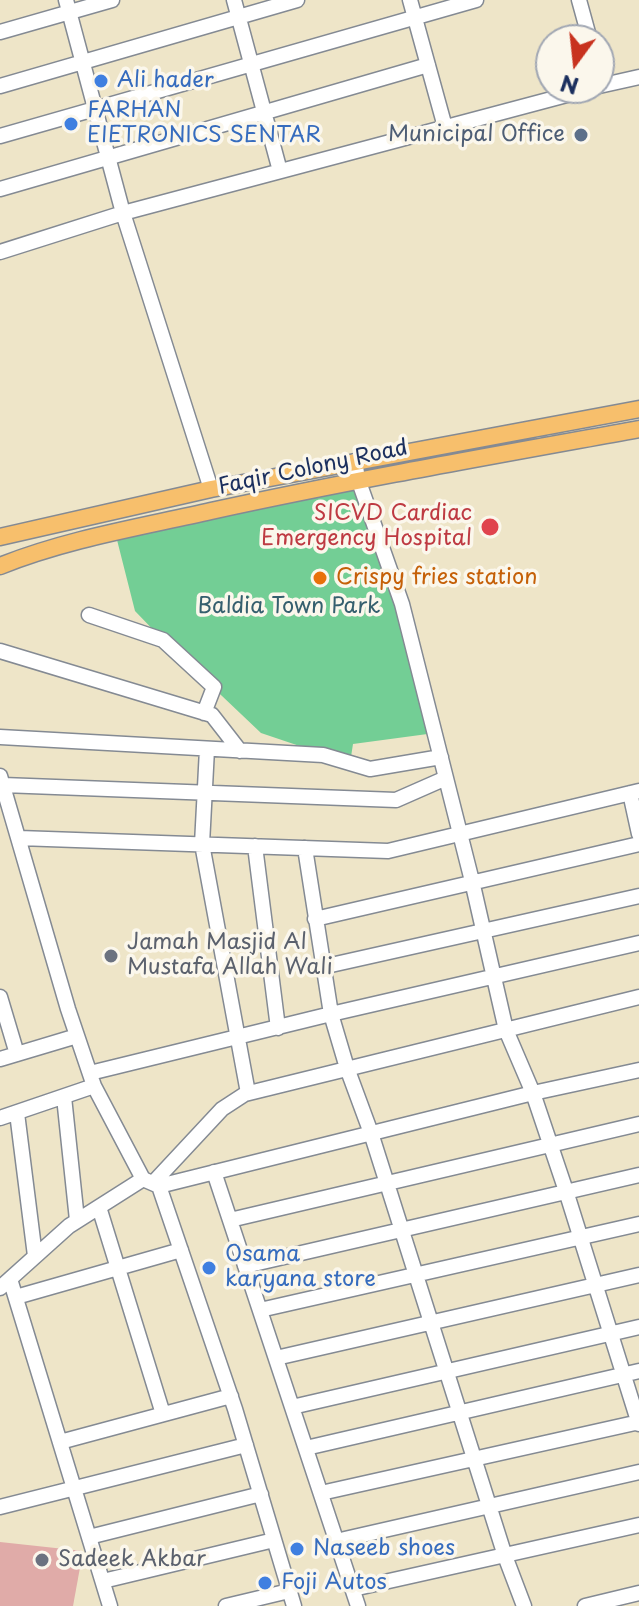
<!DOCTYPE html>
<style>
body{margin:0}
#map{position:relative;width:639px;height:1606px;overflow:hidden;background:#eee5c8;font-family:"Playpen Sans",sans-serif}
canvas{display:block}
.north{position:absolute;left:535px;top:24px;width:80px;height:80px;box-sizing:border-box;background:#fbf7ec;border:2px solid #a1a7b3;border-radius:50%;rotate:195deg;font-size:22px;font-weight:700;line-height:32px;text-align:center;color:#1b2f5e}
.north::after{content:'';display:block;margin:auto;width:28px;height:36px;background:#c8321e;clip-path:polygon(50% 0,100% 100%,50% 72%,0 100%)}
</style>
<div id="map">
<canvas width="639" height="1606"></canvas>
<div class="north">N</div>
</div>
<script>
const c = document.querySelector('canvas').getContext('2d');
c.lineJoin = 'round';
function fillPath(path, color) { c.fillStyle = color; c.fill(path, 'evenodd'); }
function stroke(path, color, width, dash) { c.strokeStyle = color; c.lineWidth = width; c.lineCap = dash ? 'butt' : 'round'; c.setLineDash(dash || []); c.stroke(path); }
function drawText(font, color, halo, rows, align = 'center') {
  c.font = font + ' "Playpen Sans",sans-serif'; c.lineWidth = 7; c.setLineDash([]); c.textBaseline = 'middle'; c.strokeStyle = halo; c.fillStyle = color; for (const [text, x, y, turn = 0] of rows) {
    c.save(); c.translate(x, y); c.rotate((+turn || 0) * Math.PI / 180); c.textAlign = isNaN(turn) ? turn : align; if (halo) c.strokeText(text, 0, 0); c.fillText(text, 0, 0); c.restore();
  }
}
const green = new Path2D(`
 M358 479 435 733 353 744 350 763 261 733 163 640 135 611 115 532Z`);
const building = new Path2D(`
 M0 1542 83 1551 73 1606H0Z`);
const minor = new Path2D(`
 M66 0 123 213 211 489
 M234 0 280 171
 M410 0 445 127
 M579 0 590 40
 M0 32 112 0
 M0 86 297 0
 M599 86 639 77
 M0 136 476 0
 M0 189 428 65
 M0 252 123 213 593 88
 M355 461 358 479 402 604 472 881 506 1030 533 1093 566 1191 639 1424
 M89 615 163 640 214 687 204 713
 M0 651 212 715 240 751
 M0 737 323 755 370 769 441 757
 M207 749 202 844 248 1093
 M0 776 68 1009 94 1086 143 1179 159 1186 235 1409 294 1606
 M3 785 396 800 446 778
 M630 793 639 834
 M19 838 388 851 639 791
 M255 846 278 1028
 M305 848 331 1014 347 1068 371 1133 505 1556 524 1606
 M315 919 639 844
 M322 967 639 896
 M0 997 17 1054
 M0 1059 77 1036
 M90 1073 331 1014 639 943
 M64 1097 77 1220
 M17 1113 35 1256
 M0 1118 94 1086
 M214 1172 358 1606
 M153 1183 222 1109 245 1094 639 997
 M159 1186 533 1093 639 1070
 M99 1207 163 1414
 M230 1220 639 1124
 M245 1266 639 1175
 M10 1279 110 1606
 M0 1288 69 1226 143 1179
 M16 1297 181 1250
 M260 1310 639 1224
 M276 1358 639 1275
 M292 1407 639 1327
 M60 1442 231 1396
 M306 1448 639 1371
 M321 1493 639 1422
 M0 1507 246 1445
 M89 1537 261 1494
 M336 1541 639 1472
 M103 1581 274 1540
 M353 1589 639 1525
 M226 1606 289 1591
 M585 1606 639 1593`);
const major = new Path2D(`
 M0 537 211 489 639 409
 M0 566C67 539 141 527 211 511 353 480 496 455 639 429`);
const markers = [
 [101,81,8,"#3f7fe0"],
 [71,124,8,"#3f7fe0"],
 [581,135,8,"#5c6f8a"],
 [490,527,10,"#e0444e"],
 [320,578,8,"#e8710a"],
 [111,956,8,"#6b7280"],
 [209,1268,8,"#3f7fe0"],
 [297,1549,8,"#3f7fe0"],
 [42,1560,8,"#6b7280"],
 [265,1583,8,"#3f7fe0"]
];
const shopNames = [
 ["Ali hader",117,81],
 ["FARHAN",87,111],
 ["EIETRONICS SENTAR",87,136],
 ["Osama",225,1255],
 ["karyana store",225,1280],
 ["Naseeb shoes",313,1549],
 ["Foji Autos",281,1583]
];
const serviceNames = [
 ["Municipal Office",565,135]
];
const streetNames = [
 ["Faqir Colony Road",313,468,-12]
];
const healthNames = [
 ["SICVD Cardiac",472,514],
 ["Emergency Hospital",472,539]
];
const foodNames = [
 ["Crispy fries station",336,578]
];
const parkNames = [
 ["Baldia Town Park",289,607]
];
const worshipNames = [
 ["Jamah Masjid Al",127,943],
 ["Mustafa Allah Wali",127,968],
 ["Sadeek Akbar",58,1560]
];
fillPath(green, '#73ce95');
fillPath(building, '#e0aba8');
stroke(minor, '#848a93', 17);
stroke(major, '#848a93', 19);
stroke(minor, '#fff', 14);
stroke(major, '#f7bf6c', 16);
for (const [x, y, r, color] of markers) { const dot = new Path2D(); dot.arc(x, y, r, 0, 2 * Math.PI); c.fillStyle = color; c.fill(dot); stroke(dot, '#fbf7ec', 3); }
drawText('22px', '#366cbe', '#fbf7ec', shopNames, 'left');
drawText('22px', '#4e5e75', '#fbf7ec', serviceNames, 'right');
drawText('22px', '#1b2f5e', '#fbf7ec', streetNames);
drawText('22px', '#be3a42', '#fbf7ec', healthNames, 'right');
drawText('22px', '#c56008', '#fbf7ec', foodNames, 'left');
drawText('22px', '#355f6e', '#fbf7ec', parkNames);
drawText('22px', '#5b616d', '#fbf7ec', worshipNames, 'left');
</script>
